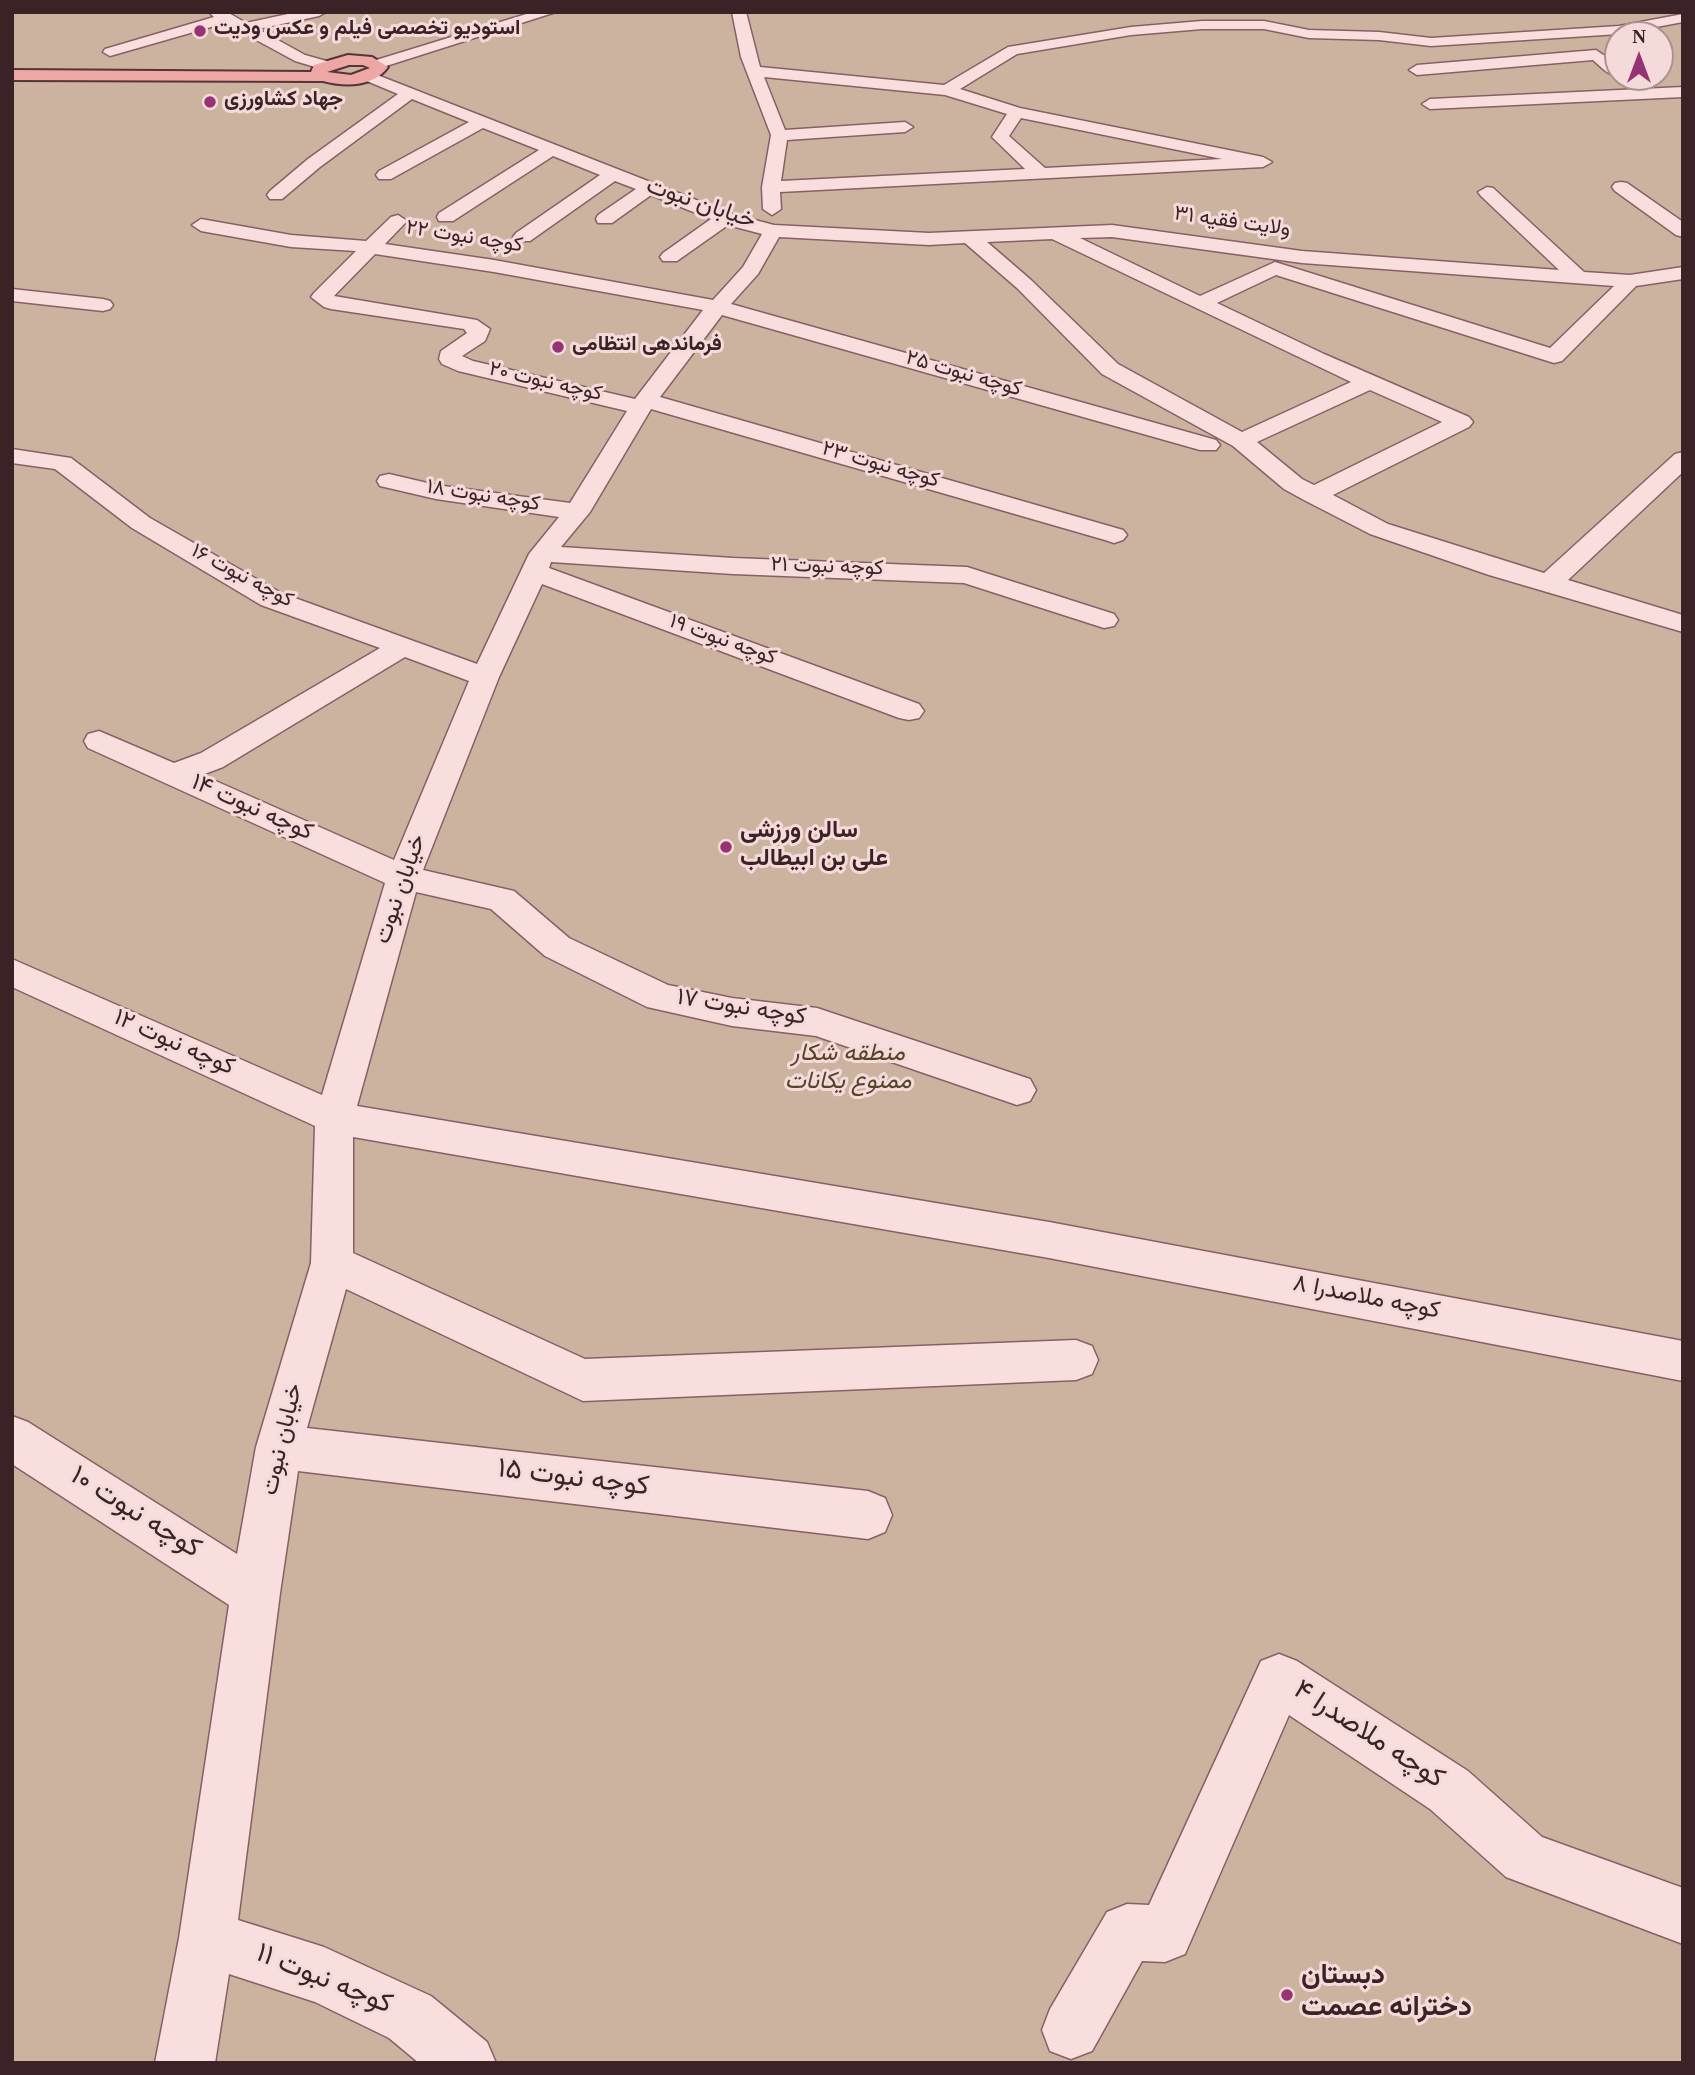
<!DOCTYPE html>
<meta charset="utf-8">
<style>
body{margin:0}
#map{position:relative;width:1695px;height:2075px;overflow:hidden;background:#edcccb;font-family:Georgia,serif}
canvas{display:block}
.frame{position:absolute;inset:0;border:14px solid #3a2226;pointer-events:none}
.north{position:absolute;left:1604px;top:21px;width:70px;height:70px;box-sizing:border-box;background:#f4dbda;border:2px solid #aa9192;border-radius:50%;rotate:0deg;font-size:19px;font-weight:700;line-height:28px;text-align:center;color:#3a2226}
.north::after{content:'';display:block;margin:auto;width:24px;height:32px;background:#953374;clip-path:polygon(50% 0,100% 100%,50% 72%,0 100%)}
</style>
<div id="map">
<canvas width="1695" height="2075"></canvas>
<div class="frame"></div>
<div class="north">N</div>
</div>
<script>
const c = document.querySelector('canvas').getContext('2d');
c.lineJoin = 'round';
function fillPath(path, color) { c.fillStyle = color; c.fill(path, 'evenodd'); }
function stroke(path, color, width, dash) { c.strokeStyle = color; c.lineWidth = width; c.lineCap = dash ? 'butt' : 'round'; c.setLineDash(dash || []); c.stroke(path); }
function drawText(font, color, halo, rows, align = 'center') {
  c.font = font + ' Georgia,Vazirmatn,serif'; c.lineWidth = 6; c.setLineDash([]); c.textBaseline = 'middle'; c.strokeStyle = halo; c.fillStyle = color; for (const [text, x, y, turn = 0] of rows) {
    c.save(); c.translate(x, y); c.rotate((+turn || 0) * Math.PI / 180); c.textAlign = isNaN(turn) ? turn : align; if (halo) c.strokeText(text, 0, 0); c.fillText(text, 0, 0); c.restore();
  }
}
const green = new Path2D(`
 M12 12H1683V2063H12ZM1618 35H1660V77H1618Z`);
const minor = new Path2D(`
 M209 12H227L246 23 297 12H326L319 16 258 29 305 55 330 62 333 65 325 70 295 61 225 23 110 56 103 52 105 49 214 17Z
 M533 12H556L383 67 378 69 370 64 373 61Z
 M732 12H746L760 67 944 85 1008 47 1131 27 1202 21H1264L1309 30 1379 32 1431 38 1619 26 1683 14V22L1619 34 1431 46 1379 40 1309 38 1264 29H1202L1131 35 1017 54 960 89 1020 108 1263 157 1272 162 1263 167 780 192 781 209 772 215 763 209 762 187 771 135 741 57ZM764 77 945 95 1007 114 992 137 1025 169 781 181 787 140 905 132 913 127 905 122 785 130ZM1021 118 1222 159 1045 168 1009 136Z
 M1596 50 1618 65V77H1621C1610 77 1601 67 1593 60L1417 75 1409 70 1417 65Z
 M367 71 732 214 774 225 929 233 1112 225 1302 251 1559 270 1481 196 1478 192 1487 187 1493 188 1584 272 1630 275 1683 267V279L1636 286 1562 361 1554 363 1276 275 1217 303 1324 354 1469 417 1473 422 1469 427 1333 495 1388 524 1544 573 1675 454 1683 452V472L1568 580 1683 615V632L1489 575 1370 534 1304 500 1284 489 1233 446 1102 374 1017 288 965 243 929 245 779 237 758 274 731 304 1216 440 1220 445 1216 450H1200L722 315 660 397 1123 530 1127 535 1123 540 1114 543 1105 540 651 409 590 512 561 547 733 558 967 567 1114 614 1118 620 1114 626 1104 628 964 583 733 574 551 562 549 568 919 704 924 711 919 718 909 720 899 718 542 584 499 677 423 870 514 891 569 938 668 985 732 998 817 1008 1030 1079 1036 1090 1030 1101 1017 1105 816 1036 732 1026 647 1007 545 956 491 909 416 892 357 1106 1049 1222 1683 1341V1381L1049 1258 353 1137V1253L585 1359 1076 1340 1092 1346 1098 1360 1092 1374 1076 1380 583 1401 346 1289 307 1428 868 1491 885 1498 892 1515 885 1532 868 1539 298 1471 280 1593 238 1920 324 1947 431 1996 487 2042 496 2063H419L389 2038 315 2002 229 1974 215 2063H155L179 1938 229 1605 12 1464V1416L28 1422 237 1554 256 1447 311 1263 315 1126 12 987V959L322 1095 385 883 88 748 84 741 88 734 99 731 174 763 201 753 380 648 261 605 132 528 55 469 12 463V449L71 458 150 518 281 593 477 664 529 554 559 517 436 499 380 486 377 481 380 476 389 474 436 485 570 503 627 411 458 371 442 364 439 359 441 351 467 333 464 329 331 309 324 307 311 297 314 293 356 251 291 247 201 231 192 225 201 219 291 235 366 241 391 217 398 215 407 221 385 244 494 260 713 300 743 267 762 234 728 225 677 261H663L660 257 663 253 711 219 651 195 612 223H598L596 219 598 215 636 189 615 181 530 241H516L513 237 516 233 600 175 553 156 453 221H439L437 217 439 213 539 150 483 128 391 179H379L376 175 379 171 469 122 412 99 320 167 282 199H270L267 195 270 191 308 159 398 94 362 79 359 76ZM1112 237 1302 263 1614 286 1550 348 1275 262 1200 296 1080 238ZM1052 239 1351 382 1242 432 1118 364 1031 280 987 242ZM375 254 494 272 703 310 635 399 473 361 462 356 485 341 490 329 477 320 334 296ZM1370 390 1442 422 1314 485 1302 479 1257 442ZM405 657 469 681 394 860 202 775 223 767Z
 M1683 87V97L1430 109 1422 104 1430 99Z
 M1621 182 1627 183 1683 222V237L1676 235 1615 191 1612 187 1615 183Z
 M12 289 103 299 110 301 113 305 110 309 103 311 12 301Z
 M1279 1654 1297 1661 1468 1771 1542 1837 1683 1888V1944L1506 1877 1430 1809 1289 1715 1185 1954 1165 1962 1142 1961 1092 2051 1071 2059 1050 2051 1042 2030 1050 2009 1107 1912 1127 1904 1149 1905 1261 1661Z`);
const major = new Path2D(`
 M348 55 372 57 388 67C373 87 346 87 323 81L12 80V70L311 72 314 65ZM349 65H363L370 68 351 75 327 72Z`);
const markers = [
 [200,31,7,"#953374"],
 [210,102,7,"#953374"],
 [558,347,7,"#953374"],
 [726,847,7,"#953374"],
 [1287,1995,7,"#953374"]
];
const farPoinames = [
 ["استودیو تخصصی فیلم و عکس ودیت",214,31],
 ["جهاد کشاورزی",224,102],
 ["فرماندهی انتظامی",572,347]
];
const farStreetnames = [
 ["ولایت فقیه ۳۱",1232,224,8],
 ["کوچه نبوت ۲۲",464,239,9],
 ["کوچه نبوت ۲۵",963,376,16],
 ["کوچه نبوت ۲۰",545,384,13],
 ["کوچه نبوت ۲۳",880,467,16],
 ["کوچه نبوت ۱۸",483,498,9],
 ["کوچه نبوت ۲۱",827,569,2],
 ["کوچه نبوت ۱۶",241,578,28],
 ["کوچه نبوت ۱۹",722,642,20]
];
const streetNames = [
 ["خیابان نبوت",700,206,19],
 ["کوچه نبوت ۱۴",251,810,24],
 ["خیابان نبوت",403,890,-71],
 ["کوچه نبوت ۱۷",741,1010,9],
 ["کوچه نبوت ۱۲",173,1045,24],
 ["کوچه ملاصدرا ۸",1366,1300,11],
 ["خیابان نبوت",285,1440,-77]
];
const poiNames = [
 ["سالن ورزشی",740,833],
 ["علی بن ابیطالب",740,861]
];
const parkNames = [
 ["منطقه شکار",848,1056],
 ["ممنوع یکانات",848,1084]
];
const nearStreetnames = [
 ["کوچه نبوت ۱۵",573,1481,7],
 ["کوچه نبوت ۱۰",134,1515,32],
 ["کوچه ملاصدرا ۴",1367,1737,33],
 ["کوچه نبوت ۱۱",323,1982,22]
];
const nearPoinames = [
 ["دبستان",1301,1979],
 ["دخترانه عصمت",1301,2011]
];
fillPath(green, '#cbb39f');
stroke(minor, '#895f65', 3);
stroke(major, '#57333a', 4);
fillPath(minor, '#f8dfde');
fillPath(major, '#eda8a6');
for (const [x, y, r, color] of markers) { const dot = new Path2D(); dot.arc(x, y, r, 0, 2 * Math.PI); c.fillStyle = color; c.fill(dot); stroke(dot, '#f4dbda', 2.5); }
drawText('bold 21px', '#3a2226', '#f4dbda', farPoinames, 'left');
drawText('21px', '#3a2226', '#f4dbda', farStreetnames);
drawText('24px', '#3a2226', '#f4dbda', streetNames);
drawText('bold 24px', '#3a2226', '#f4dbda', poiNames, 'left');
drawText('italic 24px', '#56442a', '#f4dbda', parkNames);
drawText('28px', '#3a2226', '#f4dbda', nearStreetnames);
drawText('bold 28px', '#3a2226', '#f4dbda', nearPoinames, 'left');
</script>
